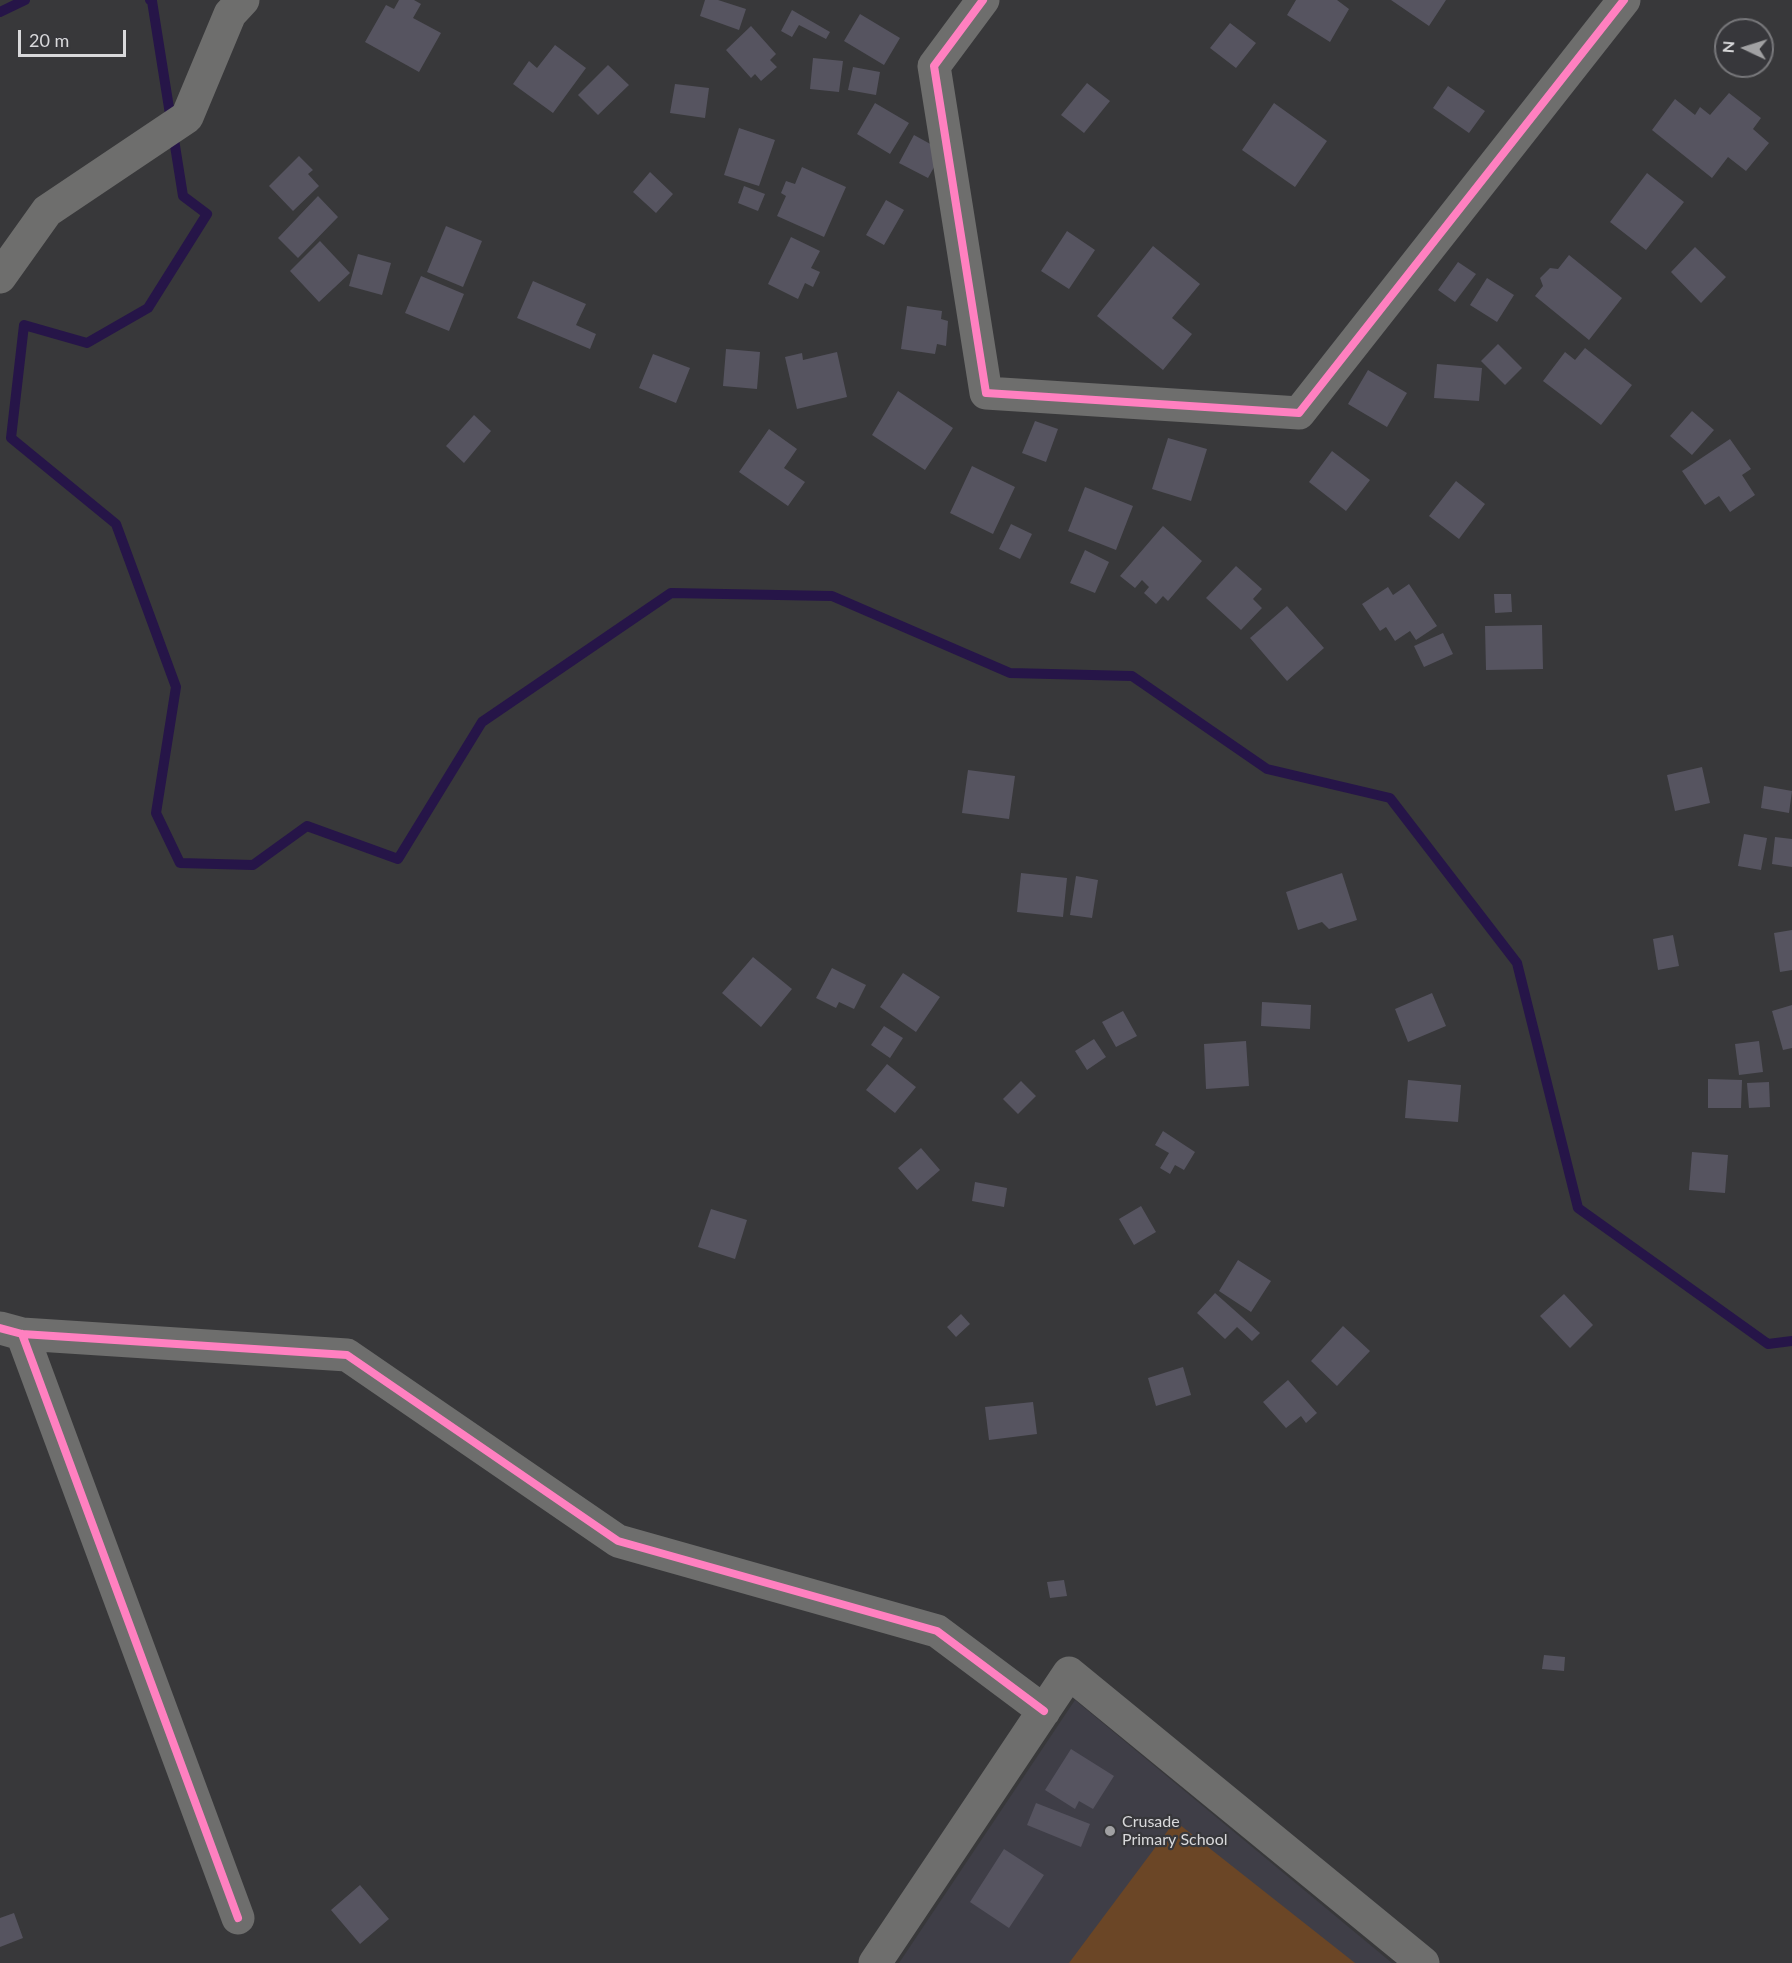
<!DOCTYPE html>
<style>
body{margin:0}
#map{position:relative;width:1792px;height:1963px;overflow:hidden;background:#38383a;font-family:Lato,sans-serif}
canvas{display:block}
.north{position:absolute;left:1714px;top:18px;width:60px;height:60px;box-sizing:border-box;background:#37373b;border:2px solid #78787b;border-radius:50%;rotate:274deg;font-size:16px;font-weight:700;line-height:24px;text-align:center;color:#d9d9db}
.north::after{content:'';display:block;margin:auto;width:21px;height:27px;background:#a1a1a3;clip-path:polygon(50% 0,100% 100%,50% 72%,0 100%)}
.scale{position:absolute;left:18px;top:30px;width:108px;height:27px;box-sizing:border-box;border:3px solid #d9d9db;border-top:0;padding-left:8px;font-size:18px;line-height:21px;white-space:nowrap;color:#d9d9db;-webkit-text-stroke:4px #37373b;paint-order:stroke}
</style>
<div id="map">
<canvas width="1792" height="1963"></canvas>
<div class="north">N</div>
<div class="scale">20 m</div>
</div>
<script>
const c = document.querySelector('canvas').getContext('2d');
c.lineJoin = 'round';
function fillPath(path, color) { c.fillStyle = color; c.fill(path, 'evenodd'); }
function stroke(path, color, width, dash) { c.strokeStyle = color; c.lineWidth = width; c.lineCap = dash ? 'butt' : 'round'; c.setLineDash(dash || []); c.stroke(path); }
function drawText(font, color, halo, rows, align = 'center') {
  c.font = font + ' Lato,sans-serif'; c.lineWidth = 4.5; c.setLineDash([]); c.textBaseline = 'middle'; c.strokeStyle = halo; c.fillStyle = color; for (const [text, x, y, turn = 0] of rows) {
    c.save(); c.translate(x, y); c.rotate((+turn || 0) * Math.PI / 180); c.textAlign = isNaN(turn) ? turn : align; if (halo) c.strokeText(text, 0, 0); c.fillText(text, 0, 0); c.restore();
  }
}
const built = new Path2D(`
 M1075 1700 1392 1963H899Z`);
const green = new Path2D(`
 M1175 1821 1355 1963H1069Z`);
const stream = new Path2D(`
 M150 0 152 1 183 196 207 214 148 308 87 343 24 325 11 438 116 524 176 687 156 813 180 863 253 865 307 826 398 859 482 722 671 593 832 596 1010 673 1132 676 1267 769 1390 798 1517 963 1578 1208 1768 1344 1792 1341
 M0 12 25 0`);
const building = new Path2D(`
 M399 0H414L421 4 413 18 441 33 419 72 365 42 386 5 394 9Z
 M705 0H718L746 9 739 30 700 16Z
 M1296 0H1337L1349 9 1330 42 1287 15Z
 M1391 0H1446L1429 26Z
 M792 10 830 32 826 39 799 25 792 37 781 31Z
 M860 14 900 38 884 65 844 41Z
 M1230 23 1256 43 1236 68 1210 48Z
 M751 26 776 54 770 60 777 67 761 81 755 74 751 78 726 50Z
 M555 45 586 68 553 113 513 84 529 61 537 68Z
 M813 58 843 61 839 92 810 89Z
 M608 65 629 85 598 115 578 95Z
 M853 67 880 72 876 95 848 90Z
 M1087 83 1110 101 1084 133 1061 115Z
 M675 84 709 88 705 118 670 113Z
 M1448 86 1485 111 1469 133 1433 108Z
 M1729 93 1761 118 1753 129 1769 143 1746 171 1728 157 1712 178 1652 130 1675 99 1695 115 1700 107 1710 115Z
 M875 103 909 123 890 154 857 134Z
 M1274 103 1327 141 1295 187 1242 150Z
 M739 128 775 140 759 186 724 175Z
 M914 135 943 151 928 178 899 163Z
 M299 156 313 170 308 174 319 186 293 211 269 186Z
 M802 167 846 187 824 237 777 216 786 196 781 193 786 181 795 184Z
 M650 172 673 194 656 213 633 192Z
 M1647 173 1684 202 1646 250 1610 222Z
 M744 186 765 194 758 211 738 203Z
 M318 196 338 217 298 258 278 238Z
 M886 200 904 210 884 245 866 235Z
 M446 226 482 241 463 287 427 272Z
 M1067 231 1095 250 1069 289 1041 271Z
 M791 237 820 251 811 268 820 272 813 287 805 283 798 299 768 284Z
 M320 241 350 273 319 302 290 271Z
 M1153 246 1200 284 1172 318 1192 334 1163 370 1097 316Z
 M1695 247 1726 277 1701 303 1671 272Z
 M358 254 391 263 382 295 349 286Z
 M1569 255 1622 298 1589 340 1535 296 1543 286 1540 278 1550 268 1558 269Z
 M1458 262 1476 274 1455 302 1438 290Z
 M421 276 464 294 449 331 405 313Z
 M1487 278 1514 295 1497 322 1470 305Z
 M533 281 586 304 576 325 596 334 590 349 517 318Z
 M907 306 942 311 941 319 948 321 946 346 937 344 935 354 901 349Z
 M1498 344 1522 368 1505 385 1481 361Z
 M1585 348 1632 385 1601 425 1543 381 1565 352 1575 360Z
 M726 349 760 352 757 389 723 386Z
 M837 352 847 397 797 409 785 357 802 353 803 360Z
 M653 354 690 368 676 403 639 388Z
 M1437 364 1482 368 1479 401 1434 398Z
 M1368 370 1407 393 1387 427 1348 404Z
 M898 391 953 428 925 470 872 435Z
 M1692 411 1714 430 1692 455 1670 436Z
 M474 415 491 431 464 463 446 446Z
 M1035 421 1058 429 1046 462 1022 453Z
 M769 429 797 449 784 468 805 482 788 506 739 472Z
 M1168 438 1207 449 1191 501 1152 489Z
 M1730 439 1751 469 1742 475 1755 495 1730 512 1719 496 1705 505 1682 471Z
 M1332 451 1370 480 1346 511 1309 482Z
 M972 466 1015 487 993 534 950 513Z
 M1456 481 1485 504 1459 539 1429 516Z
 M1085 487 1133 506 1116 550 1068 531Z
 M1011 524 1032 534 1020 559 999 549Z
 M1163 526 1202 561 1168 601 1163 596 1156 604 1144 593 1149 587 1142 580 1135 588 1120 576Z
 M1085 550 1109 562 1095 593 1070 583Z
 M1236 566 1262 589 1253 599 1262 608 1241 630 1206 598Z
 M1409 584 1437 626 1416 640 1410 631 1395 641 1386 627 1380 631 1362 604 1388 587 1393 595Z
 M1494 594H1511L1512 612 1495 613Z
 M1287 606 1324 648 1287 681 1250 638Z
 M1542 625 1543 669 1486 670 1485 626Z
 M1443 633 1453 654 1424 667 1414 646Z
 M1702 767 1710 803 1675 811 1667 775Z
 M968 770 1015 776 1009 819 962 813Z
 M1764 786 1792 791 1789 813 1761 808Z
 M1744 834 1767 838 1761 870 1738 866Z
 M1775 837 1792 839V867L1772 864Z
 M1021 873 1067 878 1063 917 1017 912Z
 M1342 873 1357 920 1329 929 1322 922 1298 930 1286 892Z
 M1076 876 1098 880 1092 918 1070 915Z
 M1792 930V970L1780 972 1774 933Z
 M1673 935 1679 966 1658 970 1653 939Z
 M753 957 792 989 761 1027 722 993Z
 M832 968 866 985 854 1009 839 1002 836 1008 816 998Z
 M903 973 940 997 916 1032 880 1007Z
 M1432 993 1446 1026 1408 1042 1395 1009Z
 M1262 1002 1311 1005 1310 1029 1261 1026Z
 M1792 1005V1048L1783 1050 1772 1011Z
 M1123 1011 1137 1036 1116 1047 1102 1022Z
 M884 1026 903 1038 890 1058 871 1045Z
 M1094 1039 1106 1057 1087 1070 1075 1051Z
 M1246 1041 1249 1086 1206 1089 1204 1044Z
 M1759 1041 1763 1072 1739 1075 1735 1044Z
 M887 1064 916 1087 895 1113 866 1090Z
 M1708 1079 1742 1080 1741 1108H1708Z
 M1408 1080 1461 1085 1458 1122 1405 1118Z
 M1021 1081 1036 1096 1018 1114 1003 1099Z
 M1769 1082 1770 1107 1749 1108 1747 1083Z
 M1163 1131 1195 1152 1184 1170 1175 1165 1170 1174 1160 1168 1169 1153 1155 1145Z
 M921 1148 940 1170 917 1190 898 1168Z
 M1692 1152 1728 1155 1725 1193 1689 1190Z
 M975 1182 1007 1188 1004 1207 972 1201Z
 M1141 1206 1156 1232 1134 1245 1119 1219Z
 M711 1209 747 1220 735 1259 698 1247Z
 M1238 1260 1271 1281 1251 1312 1219 1291Z
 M1215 1293 1260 1333 1252 1341 1237 1327 1225 1339 1197 1313Z
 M1564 1294 1593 1325 1570 1348 1540 1316Z
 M961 1314 970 1324 956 1337 947 1327Z
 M1343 1326 1370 1351 1337 1386 1311 1361Z
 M1183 1367 1191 1395 1156 1406 1148 1378Z
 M1288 1380 1317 1413 1306 1423 1301 1416 1286 1428 1263 1402Z
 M1033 1402 1037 1434 989 1440 985 1407Z
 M1064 1580 1067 1596 1050 1598 1047 1582Z
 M1544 1655 1565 1657 1564 1671 1542 1669Z
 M1071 1749 1114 1776 1093 1809 1079 1801 1075 1809 1045 1790Z
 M1036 1803 1090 1824 1081 1847 1027 1825Z
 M1004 1849 1044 1875 1009 1928 970 1902Z
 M360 1885 389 1919 360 1944 331 1910Z
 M14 1913 23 1938 0 1947V1918Z`);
const street = new Path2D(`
 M983 0 934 66 986 393 1299 413 1624 0
 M0 277 47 211 187 117 230 14 243 0
 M0 1328 22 1334 347 1355 618 1541 937 1631 1044 1711
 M22 1334 238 1918
 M875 1963 1069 1673 1423 1963`);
const cycleway = new Path2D(`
 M983 0 934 66 986 393 1299 413 1624 0
 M0 1328 22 1334 347 1355 618 1541 937 1631 1044 1711
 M22 1334 238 1918`);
const markers = [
 [1110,1831,6,"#a1a1a3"]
];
const poiNames = [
 ["Crusade",1122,1822],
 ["Primary School",1122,1840]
];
fillPath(built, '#3f3e47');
fillPath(green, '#6b4626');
stroke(stream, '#261548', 10);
fillPath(building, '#565460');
stroke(street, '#6e6e6d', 33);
stroke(cycleway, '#ff80c0', 8);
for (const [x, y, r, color] of markers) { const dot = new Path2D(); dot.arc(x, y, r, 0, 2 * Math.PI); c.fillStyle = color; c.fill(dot); stroke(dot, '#37373b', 2); }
drawText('16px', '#d9d9db', '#37373b', poiNames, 'left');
</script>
